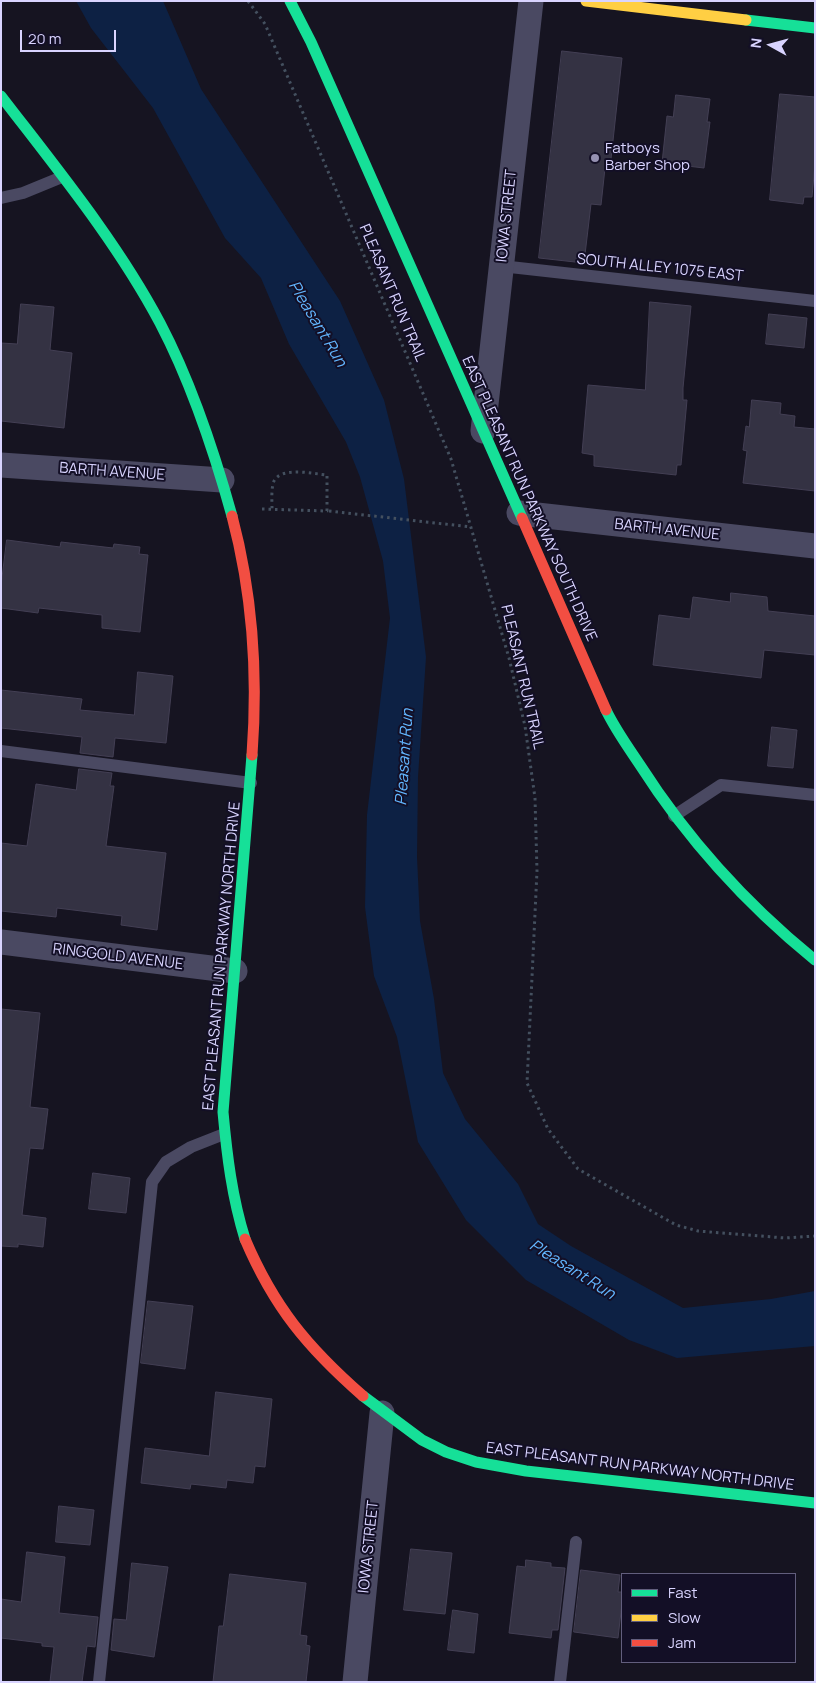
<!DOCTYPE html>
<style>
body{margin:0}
#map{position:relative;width:816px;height:1683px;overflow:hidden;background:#161421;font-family:Manrope,sans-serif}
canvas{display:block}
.frame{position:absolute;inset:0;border:2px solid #d9d4ff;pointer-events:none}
.legend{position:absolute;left:621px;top:1573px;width:175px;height:90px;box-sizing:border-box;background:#130f26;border:1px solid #625e7d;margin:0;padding:6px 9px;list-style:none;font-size:15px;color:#d9d4ff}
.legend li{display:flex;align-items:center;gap:10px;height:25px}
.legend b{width:25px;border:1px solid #625e7d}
.north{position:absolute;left:746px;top:20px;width:50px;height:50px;-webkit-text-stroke:4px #130f26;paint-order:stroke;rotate:277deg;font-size:14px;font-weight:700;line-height:20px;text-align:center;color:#d9d4ff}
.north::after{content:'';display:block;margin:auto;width:18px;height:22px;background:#d9d4ff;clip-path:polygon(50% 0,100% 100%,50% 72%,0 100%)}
.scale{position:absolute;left:20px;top:30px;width:96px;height:22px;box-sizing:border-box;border:2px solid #d9d4ff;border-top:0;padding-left:6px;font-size:15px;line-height:18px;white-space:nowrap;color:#d9d4ff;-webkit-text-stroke:4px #130f26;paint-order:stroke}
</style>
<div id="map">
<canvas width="816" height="1683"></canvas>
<div class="frame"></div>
<ul class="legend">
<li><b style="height:6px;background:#16e098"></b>Fast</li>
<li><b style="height:6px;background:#ffcf43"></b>Slow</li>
<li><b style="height:6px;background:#f24e42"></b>Jam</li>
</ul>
<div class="north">N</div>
<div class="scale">20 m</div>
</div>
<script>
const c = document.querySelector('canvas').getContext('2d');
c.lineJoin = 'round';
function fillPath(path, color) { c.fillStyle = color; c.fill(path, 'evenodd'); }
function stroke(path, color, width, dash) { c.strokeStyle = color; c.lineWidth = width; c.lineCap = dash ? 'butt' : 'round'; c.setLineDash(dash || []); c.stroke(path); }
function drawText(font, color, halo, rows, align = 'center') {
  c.font = font + ' Manrope,sans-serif'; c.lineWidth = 4; c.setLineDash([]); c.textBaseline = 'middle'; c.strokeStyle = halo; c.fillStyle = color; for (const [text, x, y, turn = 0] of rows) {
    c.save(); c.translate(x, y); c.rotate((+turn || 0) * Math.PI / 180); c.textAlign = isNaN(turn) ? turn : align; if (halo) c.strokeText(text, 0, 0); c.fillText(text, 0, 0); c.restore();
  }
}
const water = new Path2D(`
 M76 1H163L201 89 340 301 384 400 404 479 426 657 418 777 417 857 420 921 434 999 443 1073 465 1119 518 1184 538 1224 571 1246 683 1308 771 1299 815 1291V1346L677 1358 629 1340 526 1280 466 1220 418 1142 397 1037 374 976 365 907 367 815 390 618 383 561 360 477 346 442 289 344 261 278 225 238 153 108 91 28Z`);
const building = new Path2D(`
 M562 51 622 58 611 159H606L601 205 591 204 584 263 539 258Z
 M780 94 815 97V164L812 197H804L803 204 770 200Z
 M676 95 710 99 707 122H710L704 168 662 163 667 116 673 117Z
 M650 302 691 306 683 388V400H687L681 465H677L676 475 594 466V455L582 453 588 385 645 390Z
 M21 304 54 307 50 350 72 353 64 428 1 421V343L17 344Z
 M769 314 807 318 804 348 766 344Z
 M752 400 781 403 780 414 795 416 794 427 815 429V491L743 483 747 451 743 450 746 426 749 427Z
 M7 540 60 547 61 542 113 548 114 544 140 547 139 554 148 555 140 632 102 628V615L39 608 38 613 1 608V586Z
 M731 593 767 597 768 611 815 616V655L764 650 761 678 653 665 659 615 690 619 693 597 730 602Z
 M138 672 173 676 166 743 115 738 113 757 80 753 82 737 1 728V690L82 699 80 710 134 715Z
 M772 727 797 730 793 768 768 766Z
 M79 769 112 773 110 786H114L106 846 166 853 157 930 121 925 122 916 57 908 56 917 1 911V843L27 846 36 784 76 790Z
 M1 1009 40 1013 30 1107 48 1109 43 1149 30 1148 22 1215 46 1218 43 1247 18 1244V1247L1 1246Z
 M93 1173 130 1178 126 1213 89 1209Z
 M148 1301 193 1306 185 1369 141 1363Z
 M216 1392 272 1399 265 1467 255 1466 253 1483 227 1480 226 1488 191 1484 190 1489 141 1483 145 1448 209 1456Z
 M59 1506 94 1510 90 1545 56 1542Z
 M411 1549 452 1553 445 1614 404 1610Z
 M27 1552 65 1557 59 1613 98 1617 95 1647 87 1646 82 1682H50L54 1647 42 1646V1643L1 1638V1599L21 1602Z
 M526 1560 551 1563V1567L565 1568 558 1630H552L551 1638 509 1633 517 1566 525 1567Z
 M132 1563 168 1567 154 1657 111 1650 114 1619 126 1620Z
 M581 1570 620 1575 618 1592H622V1603L618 1638 574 1632Z
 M230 1574 306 1583 300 1635 307 1636 306 1645 310 1646 306 1682H213L219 1626H223Z
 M453 1610 478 1614 474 1653 448 1650Z`);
const path = new Path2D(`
 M248 1 265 24 451 459 509 658 525 726 535 798 537 871 527 1083 548 1129 578 1169 676 1225 698 1231 785 1238 815 1236
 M262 509 327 511V475C314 474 282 466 274 481 271 488 272 501 272 509
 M329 511 471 527`);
const lane = new Path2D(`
 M1 198 23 193 62 177
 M501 266 815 301
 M1 751 251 783
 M674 816 721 785 815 795
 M99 1682 152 1182 166 1162 191 1147 224 1134
 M560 1682 576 1542`);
const street = new Path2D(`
 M483 431 531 1
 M1 465 222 480
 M519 513 815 546
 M1 942 235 971
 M355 1682 382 1413`);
const fast = new Path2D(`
 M290 1 311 42 522 518
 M746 20 815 28
 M1 96C57 169 117 242 160 323 192 384 214 451 232 516
 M606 710C615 729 628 747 640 765 688 840 746 904 815 960
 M245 1239C232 1197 227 1156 223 1112L252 755
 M363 1396 422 1440 446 1452 476 1462 526 1471 815 1503`);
const slow = new Path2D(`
 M586 1 746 20`);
const jam = new Path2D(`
 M232 516C253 595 258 674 252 755
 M522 518 606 710
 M245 1239C274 1307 307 1347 363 1396`);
const markers = [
 [595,158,5,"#9591b1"]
];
const poiNames = [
 ["Fatboys",605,149],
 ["Barber Shop",605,166]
];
const streetNames = [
 ["IOWA STREET",507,216,-84],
 ["SOUTH ALLEY 1075 EAST",660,268,6],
 ["PLEASANT RUN TRAIL",392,293,67],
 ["BARTH AVENUE",112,472,4],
 ["EAST PLEASANT RUN PARKWAY SOUTH DRIVE",529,499,66],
 ["BARTH AVENUE",667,530,6],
 ["PLEASANT RUN TRAIL",522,677,77],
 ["EAST PLEASANT RUN PARKWAY NORTH DRIVE",222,956,-85],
 ["RINGGOLD AVENUE",118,957,7],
 ["EAST PLEASANT RUN PARKWAY NORTH DRIVE",640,1467,7],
 ["IOWA STREET",369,1547,-84]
];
const waterNames = [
 ["Pleasant Run",317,324,59],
 ["Pleasant Run",405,757,-86],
 ["Pleasant Run",572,1270,32]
];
fillPath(water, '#0d2144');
fillPath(building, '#343243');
stroke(building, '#433f54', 1);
stroke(path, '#44505f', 3, [2.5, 4]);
stroke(lane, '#4a4962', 12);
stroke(street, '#4a4962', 25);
stroke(fast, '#16e098', 11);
stroke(slow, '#ffcf43', 11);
stroke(jam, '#f24e42', 11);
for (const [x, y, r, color] of markers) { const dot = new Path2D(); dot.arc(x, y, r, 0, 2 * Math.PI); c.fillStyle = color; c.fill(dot); stroke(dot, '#130f26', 2); }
drawText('15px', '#d9d4ff', '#130f26', poiNames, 'left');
drawText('15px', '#d9d4ff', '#130f26', streetNames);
drawText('italic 16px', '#62b6ff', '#130f26', waterNames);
</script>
